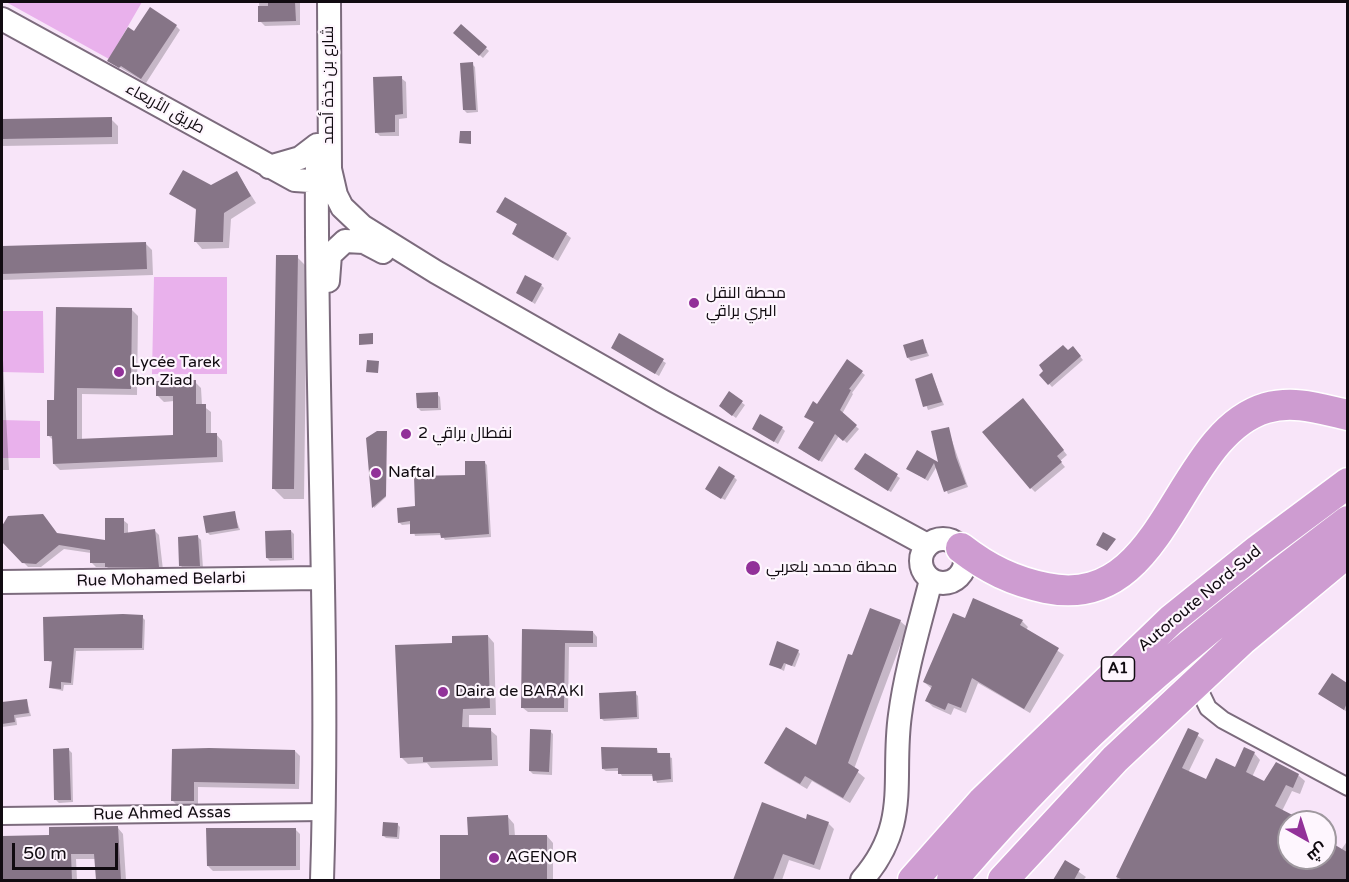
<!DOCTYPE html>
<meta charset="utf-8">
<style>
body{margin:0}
#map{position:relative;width:1349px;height:882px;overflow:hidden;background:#f8e5f9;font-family:"Varela Round",Cairo,sans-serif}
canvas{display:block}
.frame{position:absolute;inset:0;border:3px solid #110b11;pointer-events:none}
.north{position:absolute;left:1277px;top:810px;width:60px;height:60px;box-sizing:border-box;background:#fef6fe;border:2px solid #9f989f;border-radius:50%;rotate:141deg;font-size:16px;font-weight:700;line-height:24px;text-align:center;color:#110b11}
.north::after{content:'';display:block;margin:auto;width:21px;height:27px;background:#923199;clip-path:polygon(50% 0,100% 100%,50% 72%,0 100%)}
.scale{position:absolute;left:12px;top:843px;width:106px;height:27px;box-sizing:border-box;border:3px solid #110b11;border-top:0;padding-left:8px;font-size:18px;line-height:21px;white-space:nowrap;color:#110b11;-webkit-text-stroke:4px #fef6fe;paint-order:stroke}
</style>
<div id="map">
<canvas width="1349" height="882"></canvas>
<div class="frame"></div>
<div class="north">ش</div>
<div class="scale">50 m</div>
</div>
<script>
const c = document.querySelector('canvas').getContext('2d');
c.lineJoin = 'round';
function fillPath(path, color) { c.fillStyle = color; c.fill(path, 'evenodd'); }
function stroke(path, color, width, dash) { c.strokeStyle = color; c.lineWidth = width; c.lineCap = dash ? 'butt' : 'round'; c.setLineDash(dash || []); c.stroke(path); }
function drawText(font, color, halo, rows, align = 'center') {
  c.font = font + ' "Varela Round",Cairo,sans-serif'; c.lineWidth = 4.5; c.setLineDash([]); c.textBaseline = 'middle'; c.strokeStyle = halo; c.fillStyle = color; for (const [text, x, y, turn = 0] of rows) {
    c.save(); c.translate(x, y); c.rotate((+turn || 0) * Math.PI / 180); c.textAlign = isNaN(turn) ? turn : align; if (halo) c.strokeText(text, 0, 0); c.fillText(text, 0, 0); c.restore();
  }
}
const green = new Path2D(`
 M6 2H142L109 59Z
 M154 277H227V374H152Z
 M2 311H43L44 373 2 372Z
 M2 420 40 421V458H2Z`);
const shadow = new Path2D(`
 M259 2H300V25L265 26 260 21Z
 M176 26 180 30 146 83 109 61 135 33Z
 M461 26 489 51 483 58 455 33Z
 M472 64 475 67 478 112 467 113 464 110Z
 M401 78 406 82 407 118 399 119V136H380L376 132Z
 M111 119 118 126V144L2 146V121Z
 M237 173 256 203 231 219 229 248 202 249 196 242 198 211 171 194 211 187Z
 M498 211 566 234 571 238 558 261 518 238 514 234 518 225Z
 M145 243 152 250 153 275 2 280V248Z
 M297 257 307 267 304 499H284L274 489Z
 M541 285 544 288 535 304 518 293Z
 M132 310 138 316 137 395 82 394V441L175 436 174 401 164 402 157 395 195 382 201 388 202 405 211 412V435L216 434 222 441 223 462 60 470 54 464 53 440 48 435 56 402Z
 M620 335 666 363 659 376 613 348Z
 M923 341 929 356 911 361 908 358Z
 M2 342 9 470H2Z
 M1073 348 1083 360 1052 387 1041 375Z
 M847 361 865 375 852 393 853 394 842 414 859 429 847 443 839 436 822 462 803 451 815 423 806 417 817 406Z
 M932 375 944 405 928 410 917 380Z
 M437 394 440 397 441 410 421 411 418 408Z
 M730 394 745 405 736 418 724 409Z
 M1027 404 1067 455 1060 461 1065 467 1035 492 1031 488Z
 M782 428 785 431 778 444 757 431Z
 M948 429 968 487 948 494 937 466 928 481 908 469 917 452 940 465Z
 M386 432V497L374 508 368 439Z
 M865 455 900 478 891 492 859 472Z
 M484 462 487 465 491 537 445 540 442 535 415 536 412 524 402 525 399 522Z
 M734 477 737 480 725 500 710 492Z
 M234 513 240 530 210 535 207 532Z
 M9 517 58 534 106 542 123 520 128 524V534L155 531 159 535 163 570 111 571 107 567H96L91 562V553L64 549 41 567H28L2 540V529Z
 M291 531 294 534V560L270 561 267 558Z
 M198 537 201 540 203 568 184 569 181 566Z
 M142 617 145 620 144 650 76 651 73 685H64L63 691 51 688 53 663 46 660Z
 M965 620 1022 621 1028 627 1026 630 1064 655 1030 713 978 683 966 713 954 708 951 715 933 707 927 701 932 689 924 682Z
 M900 621 907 627 854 769 865 778 850 803 812 781 807 789 773 769 766 763 816 747 853 657Z
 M524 630 593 632 597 637V647H569L568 712H528L523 708Z
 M488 636 494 643 496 715H469V729L490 730 497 736 498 766 431 768 427 763 408 764 401 757 454 645Z
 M798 651 800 654 795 667 786 664 784 671 770 664Z
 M1332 675 1348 685 1347 712 1323 696Z
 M635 693 638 696 639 719 604 721 601 718Z
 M27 701 31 716 16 718 17 725 2 727V714Z
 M1189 730 1204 740 1188 773 1206 781 1236 769 1254 753 1260 760 1252 777 1265 783 1298 775 1305 781 1300 794 1292 791 1282 811 1303 822H1289V858H1325V834L1330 839 1328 843 1341 850 1348 840V880H1116Z
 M550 731 553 734 552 775 533 774 530 771Z
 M657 749 659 754 672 758 673 782 657 783 654 776H622L619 771H606L603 769Z
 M69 750 72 753 73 802 59 803 56 800Z
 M173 751H295L300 756 299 789 198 787V805H177L172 800Z
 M508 817 514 824 515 836H547L553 843V880H442V837H469Z
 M807 821 828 823 834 829 820 870 789 860 782 880 735 879Z
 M397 824 400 827 399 839 386 838 383 835Z
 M118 828 123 834 126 880H98L96 859H76L77 880H2V838L50 836Z
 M295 829 300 834V870L213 871 208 866Z
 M1065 862 1086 877 1083 880H1055Z`);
const building = new Path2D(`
 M268 2H295L296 21 258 22V6H268Z
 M150 7 177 25 141 79 121 66 119 68 107 61 128 27 134 31Z
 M461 24 487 47 479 56 453 33Z
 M473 62 476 110H463L460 63Z
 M402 76 403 114 395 115V132L375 133 373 77Z
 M112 117V137L2 139V119Z
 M460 131H471V144L459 143Z
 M183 170 211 185 237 171 251 196 224 213 223 242H194L196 209 169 194Z
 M505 197 567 233 553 258 512 234 517 224 496 212Z
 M146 242 147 269 2 274V246Z
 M276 255H298L294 489H272Z
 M525 275 542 284 532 302 516 293Z
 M56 307 132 308 131 389 77 388V439L173 435V396H156V381L196 380V404H206V433H217V457L53 464 52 436H47V400H54Z
 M373 333V344L359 345V334Z
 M619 333 664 359 655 374 611 348Z
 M923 339 927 353 907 358 903 345Z
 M1063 345 1068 350 1073 346 1081 356 1048 385 1039 375 1043 371 1039 365Z
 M847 359 863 371 849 389 851 390 840 410 857 425 843 441 835 434 819 461 798 448 814 422 804 417 813 401 817 404Z
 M367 360 379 361 378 373 366 372Z
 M932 373 942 402 923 407 915 379Z
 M729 391 743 401 732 416 719 406Z
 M438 392V408H417L416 393Z
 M1023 398 1064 450 1057 456 1062 462 1030 489 982 432Z
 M760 414 783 427 774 442 752 429Z
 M949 427 956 457 966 484 944 492 934 463 925 479 906 469 917 450 938 462 931 431Z
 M377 431H387L386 496 372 508 366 438Z
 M865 453 898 474 888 491 854 469Z
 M465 461H485L489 534 441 538 440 533 410 534V521L398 523 397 508 415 506 414 476 465 475Z
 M719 466 735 476 721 499 705 489Z
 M235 511 238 528 206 533 203 516Z
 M43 514 57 533 105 540V518H124V533L155 529 159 567H105V563H90V550L59 545 36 564 22 563 2 542V526L8 516Z
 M291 530 292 558H266L265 531Z
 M1103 532 1116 539 1107 551 1096 545Z
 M198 535 200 566H179L178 537Z
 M973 598 1023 620 1020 625 1059 648 1024 709 972 678 961 708 948 703 945 710 925 701 932 686 923 682 953 613 965 618Z
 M870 608 901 620 848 763 859 770 843 798 805 776 800 784 764 763 786 727 816 745 848 654 852 655Z
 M123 614 143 615 142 648H74L71 683 61 682V689L49 688 52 661H44L43 617Z
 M522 629 593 631V643H565L564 708H521Z
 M488 635 490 708 463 709 462 727 491 728 492 760 423 762V757L400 758 395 645 452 643V636Z
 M777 641 799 650 792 666 784 663 781 669 769 665Z
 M1332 673 1347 683V703L1344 710 1318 694Z
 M636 691 637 717 600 719 599 693Z
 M27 699 29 713 14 715 15 722 2 724V702Z
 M1188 728 1199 733 1182 768 1206 779 1216 758 1235 767 1244 747 1255 752 1246 772 1264 781 1276 762 1299 774 1293 788 1286 785 1275 806 1306 822H1289V858H1325V839L1347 852V880H1123L1116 877Z
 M530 729 551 730 549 772 529 771Z
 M601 747 657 748V753H670L671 779 653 781 652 774H618V768L602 769Z
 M69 748 71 800H54L53 749Z
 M209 748 295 750V784L194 782V801H171L172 749Z
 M762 802 806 819 807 814 829 822 814 865 783 854 773 880H733Z
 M508 815 509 835H547V880H440V835H468L467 817Z
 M383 822 398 823 397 837 382 836Z
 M118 826 121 880H96L94 854H71L72 880H2V836L49 835V827Z
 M206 828H296V866H207Z
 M1065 860 1080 869 1074 880H1053Z`);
const street = new Path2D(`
 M1196 683 1208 708 1223 720 1348 787
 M2 816 323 812`);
const secondary = new Path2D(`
 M329 2 330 169 336 195 342 207 362 226 436 272 662 401 927 545
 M2 19 295 180 310 181 329 170
 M317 156C315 397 330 639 322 880
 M269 167 300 158 317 145
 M328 281 330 255 345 241 364 242 383 252
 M921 561a22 22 0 1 1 44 0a22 22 0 1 1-44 0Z
 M2 582 321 578
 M862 880C911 824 891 779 900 715 906 669 920 624 931 580`);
const highway = new Path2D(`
 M961 548C988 569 1013 581 1046 588 1167 613 1175 435 1266 408 1295 400 1320 409 1348 415
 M913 880 983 801 1171 620 1258 550 1348 483
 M952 880C1008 815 1068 751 1132 695 1201 633 1274 577 1348 521
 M1003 880 1115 759 1242 640 1348 552`);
const markers = [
 [694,303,6,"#923199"],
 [119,372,6,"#923199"],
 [406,434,6,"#923199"],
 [376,473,6,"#923199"],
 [753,568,8,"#923199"],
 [443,692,6,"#923199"],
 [494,858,6,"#923199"]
];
const shields = [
 [1118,669,33]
];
const shieldNames = [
 ["A1",1118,669]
];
const streetNames = [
 ["شارع بن خدة أحمد",329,85,-90],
 ["طريق الأربعاء",165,109,29],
 ["Rue Mohamed Belarbi",161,580,-1],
 ["Autoroute Nord-Sud",1200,599,-40],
 ["Rue Ahmed Assas",162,814,-1]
];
const poiNames = [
 ["محطة النقل",706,294],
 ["البري براقي",706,312],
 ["Lycée Tarek",131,363],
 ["Ibn Ziad",131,381],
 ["نفطال براقي 2",418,434],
 ["Naftal",388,473],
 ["محطة محمد بلعربي",766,568],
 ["Daira de BARAKI",455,692],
 ["AGENOR",506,858]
];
fillPath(green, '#e9b1ec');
fillPath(shadow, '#0003');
fillPath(building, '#867587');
stroke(street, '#7c6b7d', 20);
stroke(secondary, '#7c6b7d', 26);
stroke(highway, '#fff', 33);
stroke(street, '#fff', 16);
stroke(secondary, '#fff', 22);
stroke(highway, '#ce9cd1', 30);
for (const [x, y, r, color] of markers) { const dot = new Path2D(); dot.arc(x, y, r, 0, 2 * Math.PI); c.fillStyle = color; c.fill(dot); stroke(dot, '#fef6fe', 2); }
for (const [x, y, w] of shields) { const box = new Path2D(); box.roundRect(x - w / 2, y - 12, w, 24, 4.5); c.fillStyle = '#fef6fe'; c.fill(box); stroke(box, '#110b11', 1.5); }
drawText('bold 15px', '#110b11', null, shieldNames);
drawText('16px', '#110b11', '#fef6fe', streetNames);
drawText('16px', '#110b11', '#fef6fe', poiNames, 'left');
</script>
